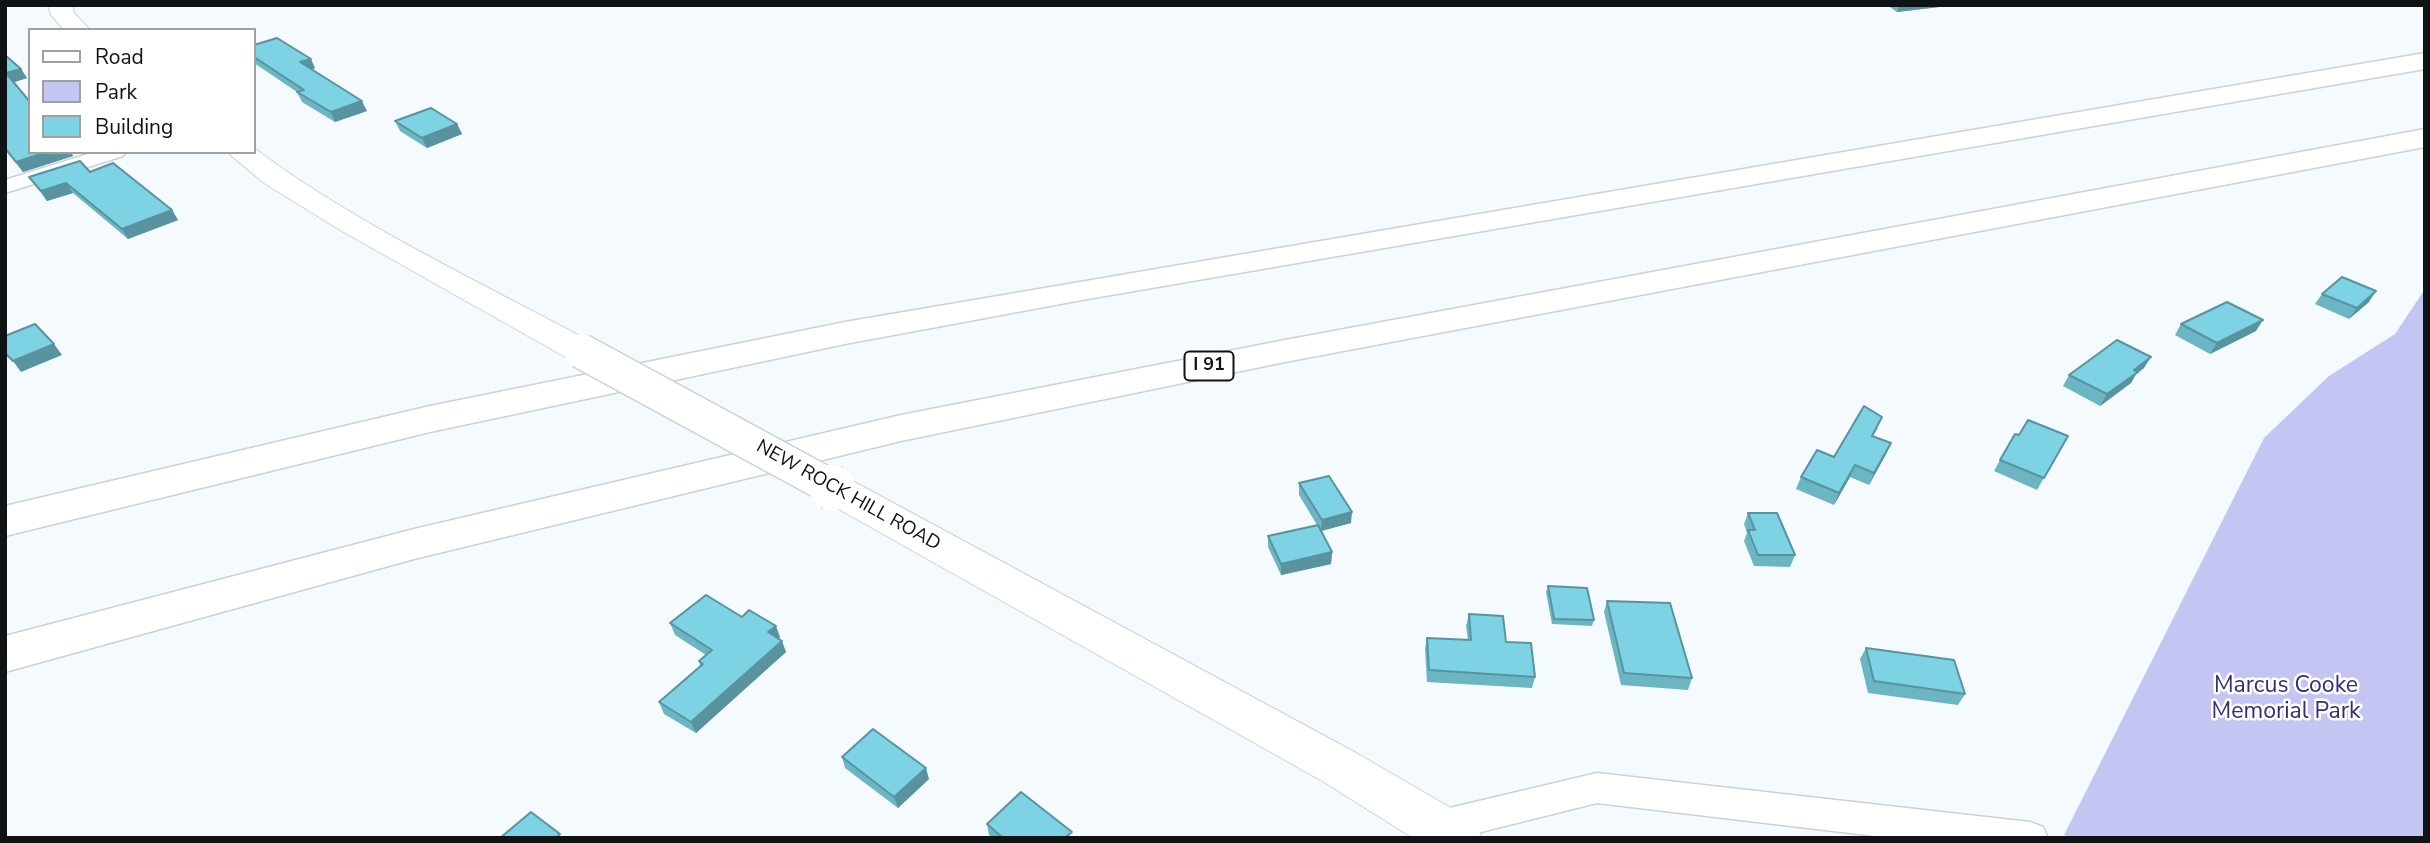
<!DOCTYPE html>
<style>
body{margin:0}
#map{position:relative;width:2430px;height:843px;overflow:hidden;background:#f5fafe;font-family:"Nunito Sans",sans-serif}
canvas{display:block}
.frame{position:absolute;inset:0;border:7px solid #101315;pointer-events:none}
.legend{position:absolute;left:28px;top:28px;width:228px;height:126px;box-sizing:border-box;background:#fff;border:2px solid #9fa1a1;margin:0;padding:9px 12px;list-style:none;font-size:21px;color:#101315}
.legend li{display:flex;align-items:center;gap:14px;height:35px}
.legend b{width:35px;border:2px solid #9fa1a1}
</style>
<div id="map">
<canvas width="2430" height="843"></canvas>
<div class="frame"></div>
<ul class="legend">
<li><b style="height:9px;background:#fff"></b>Road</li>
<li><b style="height:19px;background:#c4c5f2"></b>Park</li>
<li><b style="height:19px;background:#7dd2e3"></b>Building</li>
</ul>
</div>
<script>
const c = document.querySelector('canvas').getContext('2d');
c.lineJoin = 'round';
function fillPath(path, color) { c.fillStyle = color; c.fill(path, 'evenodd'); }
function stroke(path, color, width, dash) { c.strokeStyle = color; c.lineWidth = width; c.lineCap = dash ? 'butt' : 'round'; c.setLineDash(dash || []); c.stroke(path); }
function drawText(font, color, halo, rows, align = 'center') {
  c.font = font + ' "Nunito Sans",sans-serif'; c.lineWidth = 5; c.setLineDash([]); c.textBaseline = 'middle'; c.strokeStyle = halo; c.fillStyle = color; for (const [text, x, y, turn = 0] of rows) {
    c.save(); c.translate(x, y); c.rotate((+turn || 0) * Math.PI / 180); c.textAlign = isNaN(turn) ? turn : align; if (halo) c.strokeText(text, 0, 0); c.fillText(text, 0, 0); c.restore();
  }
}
const green = new Path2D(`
 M2425 289V838H2073L2064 835 2264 438 2329 376 2395 334Z`);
const minor = new Path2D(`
 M94 152H126L123 156 5 193V180Z
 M1597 773 2030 822 2043 827 2048 838H1892L1597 803 1457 838H1430L1423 826 1428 815 1441 810Z`);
const secondary = new Path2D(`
 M48 5H72L74 13 90 30H64L51 15Z
 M254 148C355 224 482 283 593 343L598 351 593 359 581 362 569 359 340 230 264 183 227 152H254Z
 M833 475 847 478 1358 754 1475 822 1482 838H1413L1324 782 819 498 814 488 819 478Z`);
const motorway = new Path2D(`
 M2425 53V69L1082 300 845 344 430 432 5 536V506L430 406 845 322Z
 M2425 129V147L1285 362 901 441 414 559 5 672V636L414 529 901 415 1285 340Z`);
const secondaryBridgeFar1 = new Path2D(`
 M581 351 833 488`);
const secondaryBridge = new Path2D(`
 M831 487 833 488`);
const wall = new Path2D(`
 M1887 5H1956L1897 12Z
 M254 45 315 68 312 70 367 111 335 122 302 102 297 92 254 63Z
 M5 55 21 69 27 78 13 82 30 152H71L73 156 23 172 5 150Z
 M395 121 457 124 462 134 427 148 400 131Z
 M90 172 172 210 178 220 128 239 73 193 47 201 29 177Z
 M2322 294 2369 302 2349 319 2315 304Z
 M2181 324 2256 331 2210 354 2175 335Z
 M2144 368 2136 374 2131 383 2100 406 2063 386 2069 375Z
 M1878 428 1873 436 1886 454 1869 485 1850 477 1834 505 1796 489 1801 477 1834 457Z
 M2019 435 2068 436 2037 490 1994 471 2000 460Z
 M1299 483 1351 523 1321 531 1332 552 1331 564 1281 575 1268 547V536L1317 525 1299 495Z
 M1748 513 1795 555 1790 567 1754 566 1744 541 1747 533 1744 524Z
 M1548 586 1594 620 1592 626 1552 624 1546 592Z
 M1607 601 1692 678 1688 690 1621 685 1604 612Z
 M1469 614 1506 642 1535 677 1532 688 1427 682 1425 649 1427 638 1468 640 1466 626Z
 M742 617 780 637 778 639 786 652 696 733 664 714 659 702 700 666 699 661 706 655 675 635 670 623Z
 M1866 648 1965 694 1958 705 1868 693 1860 659Z
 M842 757 929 779 898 808 845 768Z
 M987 824 1072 838H992L989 835Z`);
const shadedWall = new Path2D(`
 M1914 5H1956L1897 12 1899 7Z
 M311 59 315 68 304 72 300 62Z
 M21 69 27 78 12 83 6 73Z
 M362 101 367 111 335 122 331 112Z
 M457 124 462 134 427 148 422 138Z
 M47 152H71L73 156 23 172 16 162Z
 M66 183 73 193 47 201 41 191Z
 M172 210 178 220 128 239 122 229Z
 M2376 291 2369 302 2349 319 2357 308Z
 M2263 320 2256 331 2210 354 2217 343Z
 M54 344 62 355 21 372 13 361Z
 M2151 357 2144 368 2136 374 2131 383 2100 406 2107 394 2134 370Z
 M1891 443 1886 454 1869 485 1874 473Z
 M1855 465 1850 477 1834 505 1839 493Z
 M1352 512 1351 523 1321 531 1322 520Z
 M1332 552 1331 564 1281 575V564Z
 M776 626 780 637 772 644 768 632Z
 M782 641 786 652 696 733 691 722Z
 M926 768 929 779 898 808 894 797Z`);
const building = new Path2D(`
 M277 38 311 59 300 62 362 101 331 112 297 92 304 90 254 57V45Z
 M5 55 21 69 6 73 30 102V152H47L16 162 5 148Z
 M431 108 457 124 422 138 395 121Z
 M80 161 90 172 113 163 172 210 122 229 66 183 41 191 29 177Z
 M2342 277 2376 291 2357 308 2322 294Z
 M2227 302 2263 320 2217 343 2181 324Z
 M35 324 54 344 13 361 5 353V336Z
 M2117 340 2151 357 2134 370 2138 372 2107 394 2069 375Z
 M1864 406 1882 417 1872 436 1891 443 1874 473 1855 465 1839 493 1801 477 1817 450 1834 457Z
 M2028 420 2068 436 2044 478 2000 460 2015 434 2019 435Z
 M1329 476 1352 512 1322 520 1299 483Z
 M1748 513H1777L1795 555H1758L1748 530H1755Z
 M1318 525 1332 552 1281 564 1268 536Z
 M1548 586 1587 588 1594 620 1554 619Z
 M706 595 742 617 749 610 776 626 768 632 782 641 691 722 659 702 703 664 699 661 712 650 670 623Z
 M1607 601 1670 603 1692 678 1624 673Z
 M1469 614 1503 616 1506 642 1531 643 1535 677 1429 670 1427 638 1471 640Z
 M1866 648 1954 660 1965 694 1874 681Z
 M873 729 926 768 894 797 842 757Z
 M1021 792 1072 832 1067 836 1069 838H1003L987 824Z
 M531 812 560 834 556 838H500Z`);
const shields = [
 [1209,366,49]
];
const shieldNames = [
 ["I 91",1209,366]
];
const streetNames = [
 ["NEW ROCK HILL ROAD",848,496,29]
];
const nearParknames = [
 ["Marcus Cooke",2286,686],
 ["Memorial Park",2286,712]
];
fillPath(green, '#c4c5f2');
stroke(minor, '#c9d2d7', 3);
stroke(secondary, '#c9d2d7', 2);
stroke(motorway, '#c9d2d7', 3);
fillPath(minor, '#fff');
fillPath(secondary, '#fff');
fillPath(motorway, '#fff');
stroke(secondaryBridgeFar1, '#c9d2d7', 37, []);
stroke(secondaryBridge, '#c9d2d7', 47, []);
stroke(secondaryBridgeFar1, '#fff', 34);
stroke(secondaryBridge, '#fff', 45);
fillPath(wall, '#6cb5c3');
fillPath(shadedWall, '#58939f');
fillPath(building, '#7dd2e3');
stroke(building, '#58939f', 2);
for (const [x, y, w] of shields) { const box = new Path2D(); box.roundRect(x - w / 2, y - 14.5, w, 29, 5); c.fillStyle = '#fff'; c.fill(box); stroke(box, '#101315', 2); }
drawText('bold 18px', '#101315', null, shieldNames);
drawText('19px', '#101315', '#fff', streetNames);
drawText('23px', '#362e74', '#fff', nearParknames);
</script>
